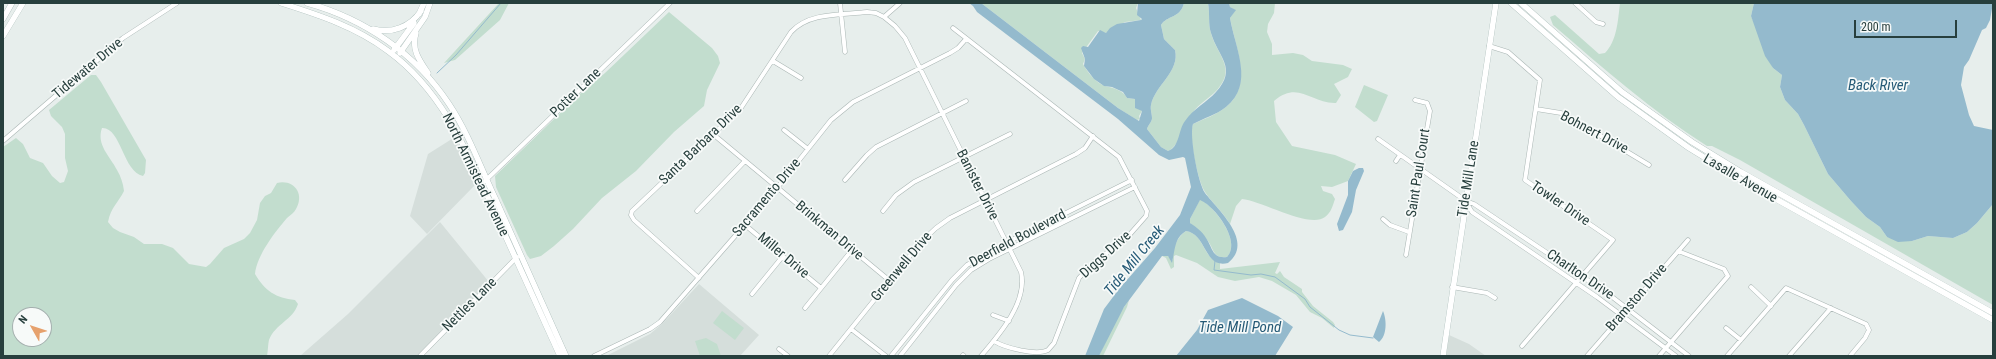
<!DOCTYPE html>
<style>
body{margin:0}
#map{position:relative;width:1996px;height:359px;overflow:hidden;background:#e7eeec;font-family:"Roboto Condensed",sans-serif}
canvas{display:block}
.frame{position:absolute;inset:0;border:4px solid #273f3d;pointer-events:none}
.north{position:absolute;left:12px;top:307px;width:40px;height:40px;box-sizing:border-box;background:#f7faf9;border:1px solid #a4afae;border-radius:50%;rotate:309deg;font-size:11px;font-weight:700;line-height:16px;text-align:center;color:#273f3d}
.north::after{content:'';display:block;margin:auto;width:14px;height:18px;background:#e6a16d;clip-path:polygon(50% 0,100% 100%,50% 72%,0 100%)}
.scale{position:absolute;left:1854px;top:20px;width:103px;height:18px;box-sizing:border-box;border:2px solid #273f3d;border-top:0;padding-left:5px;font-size:12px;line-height:14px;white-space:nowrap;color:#273f3d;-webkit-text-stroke:3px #f7faf9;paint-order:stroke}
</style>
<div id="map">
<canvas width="1996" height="359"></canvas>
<div class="frame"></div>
<div class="north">N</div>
<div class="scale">200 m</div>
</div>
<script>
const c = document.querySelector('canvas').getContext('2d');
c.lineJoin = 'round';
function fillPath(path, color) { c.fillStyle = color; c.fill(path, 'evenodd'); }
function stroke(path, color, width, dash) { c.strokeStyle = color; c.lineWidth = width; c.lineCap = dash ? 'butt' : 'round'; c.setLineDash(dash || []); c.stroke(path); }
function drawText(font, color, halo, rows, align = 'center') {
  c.font = font + ' "Roboto Condensed",sans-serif'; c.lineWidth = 3.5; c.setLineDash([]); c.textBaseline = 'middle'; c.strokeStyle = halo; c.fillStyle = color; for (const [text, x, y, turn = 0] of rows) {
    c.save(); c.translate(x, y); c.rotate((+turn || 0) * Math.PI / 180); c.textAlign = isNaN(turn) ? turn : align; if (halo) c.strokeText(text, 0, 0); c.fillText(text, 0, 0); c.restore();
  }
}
const built = new Path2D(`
 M455 137 477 183 427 234 410 216 428 154Z
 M440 222 489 282 418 356H300L348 314Z
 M699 284 759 335 740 356H606L650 334 663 323Z
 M1449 335 1469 344 1486 356H1446Z`);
const green = new Path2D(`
 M499 3H509L500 20 455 60 444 63Z
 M981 3H1138L1136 8 1141 20 1125 22 1106 33 1098 31 1082 53 1085 59 1083 64C1088 73 1096 83 1105 86 1113 88 1123 90 1127 98L1135 99 1142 111 1139 116 1140 119 1137 120 1118 108Z
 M1184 3H1208C1210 13 1208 24 1211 33 1216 53 1235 67 1220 86 1213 97 1198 103 1192 114 1188 123 1177 148 1168 151L1161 147 1147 129C1148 125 1152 122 1152 118 1152 114 1150 109 1151 105 1155 85 1180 72 1175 50L1164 39 1161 25C1167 15 1180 19 1184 3Z
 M1229 3H1275L1274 13 1268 24 1267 32 1272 44V55L1293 53 1303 55 1312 61 1343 65 1352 69 1348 77 1334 84 1341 95 1336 103C1311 104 1299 80 1274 101L1276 122 1292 146 1335 155 1356 164 1348 181 1332 187 1321 186 1323 191 1332 194 1335 199C1333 205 1331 213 1325 217 1310 229 1262 201 1242 199L1236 206 1230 224C1223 212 1212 203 1205 192 1198 181 1188 136 1193 124 1204 119 1216 115 1226 107 1254 85 1235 47 1230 18L1235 10 1230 7Z
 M1620 3H1754L1751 16 1756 27 1773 68 1782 75 1780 87 1785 100 1798 114 1804 125 1828 174 1851 201 1866 217 1880 227 1887 237 1912 241 1928 236 1953 238 1967 232 1977 223 1993 204V305L1740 160 1712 146H1707C1652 111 1603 68 1553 25L1550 17 1555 15 1599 54 1605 53C1617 41 1618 20 1620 3Z
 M669 12 712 48 718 56 720 63 707 90 704 106 674 132 636 171 602 198 573 229 554 246 541 256 530 259 527 255 496 187 495 176 581 93 605 73Z
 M91 75H96L101 82 146 160 145 173 143 176C123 172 121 127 102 128 96 145 110 156 117 170 121 177 123 183 124 191 118 203 111 207 108 222L113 228 120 232 134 237 144 244H162L173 248 189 264 206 267 210 264 224 248 244 239 250 233 257 220 260 203 265 196 271 193 277 183C294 179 305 194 296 209 294 213 290 215 287 218 275 232 257 255 255 274 265 291 276 298 295 300L298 304C293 320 275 324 269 340 268 344 268 351 267 356H3V147L16 138 23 144 30 158 43 163 52 176 60 183 64 182 68 171 65 158V134L62 127 51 116 49 110ZM20 315H44V339H20Z
 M1364 85 1388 95 1377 121 1374 122 1355 107Z
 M1200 199C1215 207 1242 242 1227 257 1213 259 1214 249 1208 241 1203 234 1195 229 1190 223V219Z
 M1186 231C1205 234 1202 258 1220 263V269L1280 262 1275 273 1277 274 1280 271 1284 277 1302 289V292L1313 306 1333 322 1335 325 1334 328 1322 318 1310 312 1296 295 1272 281 1259 277 1235 281 1218 277 1197 263 1176 255 1174 256V267L1171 269 1166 258 1162 256 1165 254 1173 260C1171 250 1177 237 1186 231Z
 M1129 300 1127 307 1103 356H1099L1117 317Z
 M722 311 744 328 735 340 713 323Z
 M706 338 717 344 721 356H700L695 341Z`);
const water = new Path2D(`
 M969 3H981L1118 108 1139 121 1142 111 1135 108V99L1127 98 1123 92 1112 87 1104 86 1094 79 1084 66 1085 59 1081 48 1083 46 1088 47 1100 30 1106 33 1110 28 1117 24 1141 20 1142 19 1137 15 1138 3H1184C1180 19 1167 15 1161 25L1164 39 1175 50C1180 72 1155 85 1151 105 1150 109 1152 114 1152 118 1152 122 1148 125 1147 129L1161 147 1168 151C1180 147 1178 130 1185 121 1193 109 1207 102 1216 92 1238 68 1218 57 1211 33 1208 24 1210 13 1208 3H1229L1230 7 1236 10 1230 18C1235 48 1255 84 1226 107 1216 115 1204 118 1193 124 1189 135 1198 183 1205 193 1218 210 1255 242 1228 263 1204 269 1207 234 1186 231 1174 238 1175 251 1172 263L1168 256H1162L1124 307 1099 356H1085L1104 309 1119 289 1155 248 1180 215 1191 187 1185 158 1183 157 1169 160 1159 155 1118 119 977 12 973 6ZM1200 200C1215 206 1242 242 1227 257 1212 259 1213 248 1206 238 1202 231 1196 227 1190 223V219Z
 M1754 3H1993L1990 20 1986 28 1982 30 1969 60 1964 67 1961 85 1969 115 1974 126 1993 130V204L1977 223 1967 232 1953 238 1928 236 1912 241 1898 242 1887 237 1880 227 1866 217 1851 201 1828 174 1804 125 1798 114 1785 100 1780 87 1782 75 1773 68 1765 56 1751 16Z
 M1359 168H1363L1364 171 1356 190 1352 212 1343 230 1339 231 1337 224 1348 195V181L1353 171Z
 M1242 298 1278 316 1293 327 1275 356H1176L1197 330 1208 310Z
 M1383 311C1387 320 1387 336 1379 342L1373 337Z`);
const stream = new Path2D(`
 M437 73 456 55 501 3
 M1215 261 1214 270 1251 275 1261 274 1275 277 1305 299 1310 307 1339 330 1350 335 1373 338`);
const street = new Path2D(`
 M840 3 845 52
 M1575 3 1596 22 1603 24
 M884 17 895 26 905 38 1021 272C1028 302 999 335 981 356
 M953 28 1119 157 1147 211 1146 216 1124 241 1094 262 1079 278 1054 343 1048 350C1037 356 1005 348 994 341
 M1489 46 1508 52 1540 80 1525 180 1613 240 1522 346
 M773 61 801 78
 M1536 109 1561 113 1571 118 1649 165
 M784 130 808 149
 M714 135 890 281
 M1378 139 1466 201 1474 204 1607 293 1689 356
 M3 141 123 38 177 3
 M1396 161 1400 155
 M845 180 867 155 876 147 966 101
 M485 181 670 3
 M1466 202 1472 212 1597 297 1676 356
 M697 211 745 161
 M883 211 896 195 914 182 1010 134
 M1383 219 1390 225 1409 232
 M745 225 821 288
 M1406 255 1430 111 1427 103 1415 100
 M699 278 634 220 631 215 632 211 741 108 791 32C809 12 842 15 867 12L876 13 884 17 900 3
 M1452 287 1487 293 1495 298
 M1751 287 1771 306
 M752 294 783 256
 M805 308 852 250
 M993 315 1009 321
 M1726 328 1741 340
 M851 329 886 356
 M779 349 788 356
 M963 355 964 356
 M420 356 517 257
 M594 356 650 329 660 322 777 188 831 120 853 102 950 53 958 48 966 39
 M829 356 921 242 936 228 950 218 1076 154 1085 148 1093 136
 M891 356 952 280 967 265 1006 243 1132 180
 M900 356 956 285 971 270 989 259 1135 187
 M1587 356 1688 240
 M1659 356 1728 276 1724 269 1678 251
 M1727 356 1786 288 1866 324 1869 330 1865 338 1850 356
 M1789 356 1831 308`);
const secondary = new Path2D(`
 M281 3C319 15 356 27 388 51 446 93 471 161 500 224 520 268 540 312 560 356
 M307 3C365 19 416 54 449 104 469 134 481 169 497 202 520 253 543 305 566 356
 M1511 3 1618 97 1689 148 1738 178 1993 320
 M1521 3 1622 92 1692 142 1741 172 1993 313
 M419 14 424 3
 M3 19 12 3
 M373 29C392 34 410 27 421 11
 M416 33C411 49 419 60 428 73
 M3 36 23 3
 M394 50 414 23
 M400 53 425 17 430 3
 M1443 356 1496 3`);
const streetNames = [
 ["Tidewater Drive",88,69,-40],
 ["Potter Lane",576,93,-44],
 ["Bohnert Drive",1594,133,28],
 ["Santa Barbara Drive",701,145,-44],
 ["Saint Paul Court",1419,173,-81],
 ["North Armistead Avenue",475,175,64],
 ["Tide Mill Lane",1469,179,-81],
 ["Lasalle Avenue",1740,179,30],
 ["Banister Drive",977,185,63],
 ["Sacramento Drive",767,198,-50],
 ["Towler Drive",1560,204,34],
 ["Brinkman Drive",829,231,40],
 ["Deerfield Boulevard",1018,239,-28],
 ["Diggs Drive",1106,255,-42],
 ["Miller Drive",783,256,40],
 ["Greenwell Drive",902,267,-50],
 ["Charlton Drive",1580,275,34],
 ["Bramston Drive",1637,298,-49],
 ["Nettles Lane",470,305,-45]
];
const waterNames = [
 ["Back River",1878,86],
 ["Tide Mill Creek",1135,261,-51],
 ["Tide Mill Pond",1240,328]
];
fillPath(built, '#d5dedb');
fillPath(green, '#c2ddce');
fillPath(water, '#94bacd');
stroke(stream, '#94bacd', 1);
stroke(street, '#aab6b4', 5);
stroke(secondary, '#a3b6b3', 6);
stroke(street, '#fff', 4);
stroke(secondary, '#fff', 5.5);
drawText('14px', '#273f3d', '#f7faf9', streetNames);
drawText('italic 15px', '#255a76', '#f7faf9', waterNames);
</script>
